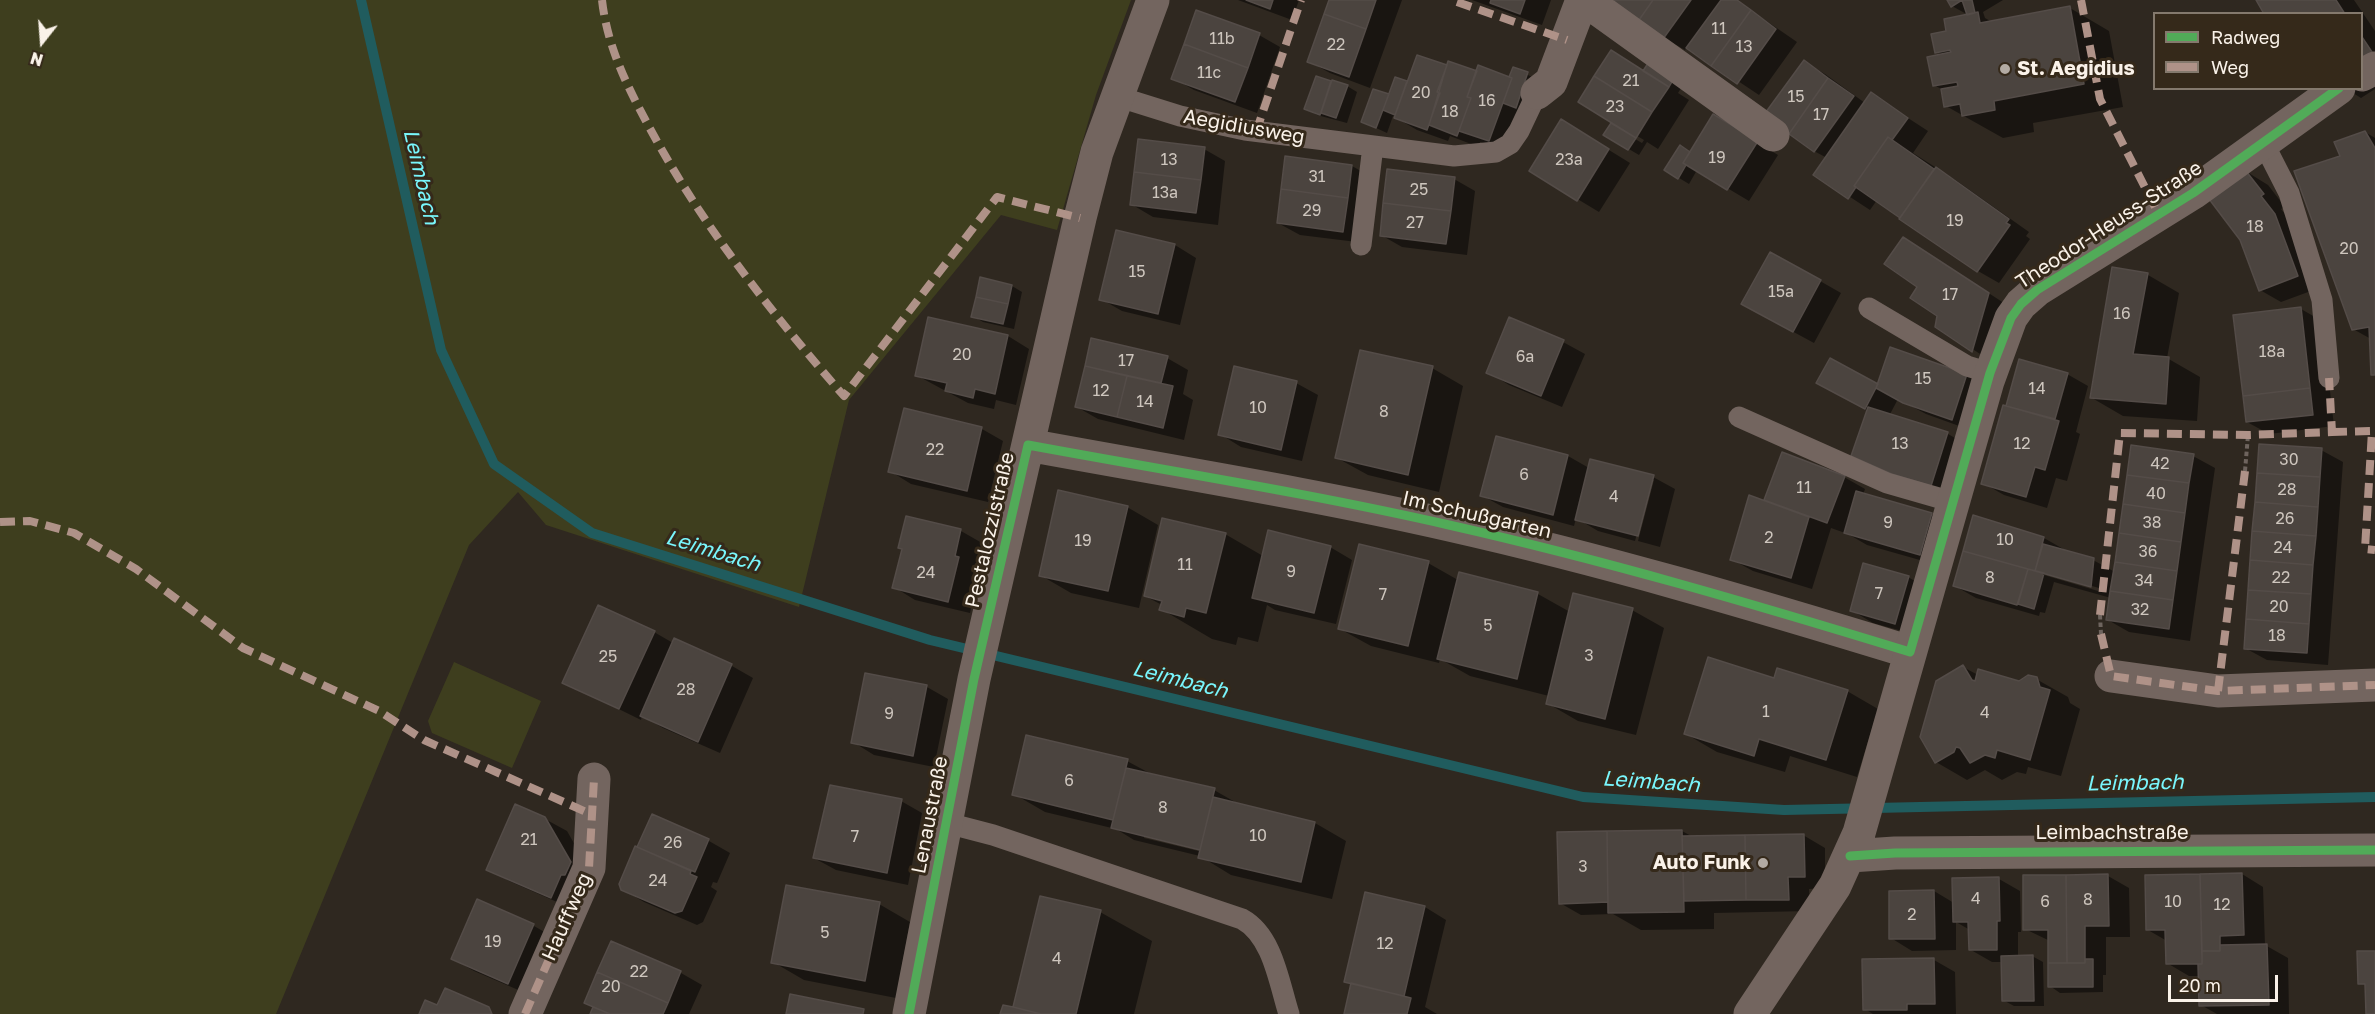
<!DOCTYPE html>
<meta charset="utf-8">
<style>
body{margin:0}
#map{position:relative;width:2375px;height:1014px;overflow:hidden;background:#2f2820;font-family:"Golos Text",sans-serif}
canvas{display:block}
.legend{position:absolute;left:2153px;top:12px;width:210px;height:78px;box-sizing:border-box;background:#35291a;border:2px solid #84796d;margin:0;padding:8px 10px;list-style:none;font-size:18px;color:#faf2e9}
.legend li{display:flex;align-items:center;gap:12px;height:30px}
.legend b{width:30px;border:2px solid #84796d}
.north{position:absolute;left:12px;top:12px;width:60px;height:60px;-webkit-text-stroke:4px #35291a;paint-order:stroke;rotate:197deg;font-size:16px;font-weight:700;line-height:24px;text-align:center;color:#faf2e9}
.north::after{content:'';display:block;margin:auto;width:21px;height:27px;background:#faf2e9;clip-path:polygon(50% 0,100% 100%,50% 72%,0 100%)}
.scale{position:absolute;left:2168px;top:975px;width:110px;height:27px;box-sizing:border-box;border:3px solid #faf2e9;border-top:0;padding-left:8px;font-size:18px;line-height:21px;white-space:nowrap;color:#faf2e9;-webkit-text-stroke:4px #35291a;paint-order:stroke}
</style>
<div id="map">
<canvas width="2375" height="1014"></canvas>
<ul class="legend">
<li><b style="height:8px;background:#51ab58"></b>Radweg</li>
<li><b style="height:8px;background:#af9288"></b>Weg</li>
</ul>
<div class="north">N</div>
<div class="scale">20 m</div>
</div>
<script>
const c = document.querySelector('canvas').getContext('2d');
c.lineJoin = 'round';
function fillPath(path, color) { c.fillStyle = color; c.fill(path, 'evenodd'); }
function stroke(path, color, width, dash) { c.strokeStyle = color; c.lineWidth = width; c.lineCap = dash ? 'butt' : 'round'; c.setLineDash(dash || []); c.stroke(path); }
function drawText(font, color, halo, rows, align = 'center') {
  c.font = font + ' "Golos Text",sans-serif'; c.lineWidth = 6; c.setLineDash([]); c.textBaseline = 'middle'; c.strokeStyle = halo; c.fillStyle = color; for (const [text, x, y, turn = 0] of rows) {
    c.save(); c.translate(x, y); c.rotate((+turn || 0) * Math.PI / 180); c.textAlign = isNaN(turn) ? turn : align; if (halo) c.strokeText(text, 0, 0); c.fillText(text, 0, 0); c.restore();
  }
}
const green = new Path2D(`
 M0 0H1131L1096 95 1057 230 1001 215 849 400 799 607 546 525 518 492 469 545 276 1014H0Z
 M454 662 541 701 512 768 432 733 428 721Z`);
const shadow = new Path2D(`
 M1238 0H1299L1292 20Z
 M1330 0H1402L1370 88 1330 73 1308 61Z
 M1472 0H1551L1542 25Z
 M1617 0H1736L1797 42 1759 95 1687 47 1685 50 1664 38Z
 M1949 0H2003L1983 12 1985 18 1992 22 2070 8 2109 31 2123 107 2033 123 2034 132 2003 138 1946 106 1943 90 1934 85 1943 55 1936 52 1948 32 1970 16 1952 6Z
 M2258 0H2354L2375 31V89L2361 98 2345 88H2362V14H2266Z
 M1259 35 1280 47 1257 113 1194 90 1173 78Z
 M1418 57 1447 67 1510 79 1514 68 1538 80 1511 152 1480 142 1479 147 1450 136 1448 141 1417 130 1393 116 1387 133 1363 122 1390 96 1396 79 1408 83Z
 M1804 62 1825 74 1865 103 1871 94 1928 131 1913 153 1957 181 2029 232 2026 236 2030 239 1999 283 1978 271 1877 200 1870 210 1815 174 1827 158 1814 151Z
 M1644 72 1686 80 1678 93 1689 100 1658 149 1647 142 1639 155 1605 135 1611 125 1642 143 1644 140 1580 102Z
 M1317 78 1347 86 1357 92 1347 123 1317 115 1306 109Z
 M1735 129 1778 155 1749 201 1697 170 1689 184 1666 170Z
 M2365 132 2375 138V376L2372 374 2371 339 2353 329 2342 157Z
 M1583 134 1630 163 1599 212 1531 171Z
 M1204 149 1225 161 1218 225 1153 217 1131 204Z
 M1352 166 1373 178 1365 243 1300 235 1278 223Z
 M2247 172 2268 185 2285 207 2281 209 2296 228 2319 288 2281 302 2260 290Z
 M1454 179 1475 191 1467 255 1402 247 1381 235Z
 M1117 231 1175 245 1196 258 1180 325 1122 311 1101 299Z
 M1924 251 2010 307 1994 363 1937 326 1939 315 1919 287Z
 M2113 268 2148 275 2179 293 2167 358 2200 377 2197 421 2123 416 2092 398Z
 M981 279 1012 286 1022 292 1014 329 983 322 973 316Z
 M1820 281 1841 293 1814 343 1764 316Z
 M2301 309 2322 321 2334 426 2269 434 2247 422Z
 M1510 319 1563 342 1585 354 1562 407 1509 385 1488 372Z
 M1008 336 1029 349 1016 405 996 400 994 409 968 403 916 375Z
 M1093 340 1167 358 1188 370 1183 394 1193 400 1184 440 1098 419 1077 407Z
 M1432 368 1463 386 1439 492 1368 475 1337 458Z
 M2067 374 2088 386 2076 432 2080 434 2067 481 2056 478 2047 508 2004 495 1983 483 2007 407Z
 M1967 375 1988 387 1973 431 1926 414 1898 399 1889 416 1948 434 1969 446 1953 497 1915 485 1869 411 1840 395 1879 386Z
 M1296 383 1318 395 1302 461 1241 447 1220 434Z
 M982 429 1003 441 988 502 911 484 890 471Z
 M1497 437 1568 456 1589 468 1653 477 1675 489 1660 547 1638 541 1654 480H1651L1635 541 1598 531 1576 518 1574 526 1503 507 1481 495Z
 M2321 450 2343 462 2328 665 2267 660 2245 648Z
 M1783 454 1844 477 1865 489 1863 495 1932 515 1953 527 1941 566 1867 545 1848 534 1831 528 1812 589 1753 571 1731 559 1765 502Z
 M2193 456 2215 468 2190 641 2129 632 2108 620 2111 598 2054 582 2045 613 2040 612 2039 616 1976 598 1955 586 1974 517 2044 538 2065 550 2093 560 2115 572ZM2040 571 2099 588 2098 591 2044 575Z
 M1127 507 1158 525 1139 608 1071 593 1040 575Z
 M907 518 961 531 982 543 976 569 980 571 970 613 915 600 894 587 903 549Z
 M1225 534 1263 556 1330 547 1352 560 1336 624 1275 610 1267 605 1258 642 1238 637 1236 645 1212 639 1161 609 1162 605 1145 596Z
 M1428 563 1458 580 1460 574 1538 594 1570 612 1632 610 1664 628 1636 735 1578 721 1547 703 1549 696 1470 676 1440 659 1439 663 1371 646 1340 629Z
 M1908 577 1930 590 1917 635 1873 623 1851 610Z
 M654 632 673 643 674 640 732 666 753 678 720 753 663 728 642 716 641 720 564 682Z
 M1963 667 1978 675 2019 683 2036 679 2068 697 2070 703 2080 709 2061 776 2028 767 2026 774 2017 772 2002 780 1985 770 1967 780 1936 762Z
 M866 674 927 687 948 699 934 767 874 755 853 742Z
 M1775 679 1847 691 1878 709 1857 777 1790 756 1785 772 1717 752 1686 734Z
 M1127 761 1153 775 1214 790 1235 802V804L1315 823 1346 841 1332 899 1231 875 1200 856 1134 840 1116 829 1045 812 1014 794ZM1144 835 1208 850 1207 853 1144 838Z
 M901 801 922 813 908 885 836 870 814 858Z
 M652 816 709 841 730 853 717 883 713 882 711 887 717 891 703 922 697 925 644 902 622 889Z
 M545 819 567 831 592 875 573 909 509 881 488 869Z
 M1682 831 1693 837 1803 835 1825 848V888L1809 889 1810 911 1714 913V929L1641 930 1613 914 1581 915 1560 903Z
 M2242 874 2263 887 2265 945 2288 958 2289 1014H2217L2201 1005 2200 976H2189L2167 963V941L2148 930 2147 876Z
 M2108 876 2129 888 2130 937H2106V975H2103V992L2060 993 2050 986V941L2025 929Z
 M1999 879 2020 891 2021 932H2018V957L2032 956 2043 962 2044 1006H2014L2003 1000 2002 962H1992L1971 950 1970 930 1956 922V950L1912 951 1891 938 1890 892 1934 891 1954 903Z
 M478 901 534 926 555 938 530 995 474 971 453 959Z
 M879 904 910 922 896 998 804 980 773 962Z
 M1425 907 1446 920 1425 1007 1437 1014H1346L1353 985 1346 981Z
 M1100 912 1152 941 1134 1014H1002L1014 1009Z
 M611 943 681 973 702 985 689 1014H592L595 1008 586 1002Z
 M1934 960 1955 972 1956 1014H1873L1865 1009Z`);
const stream = new Path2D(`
 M361 0 441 350 494 464 592 533 930 640 1583 797 1784 810 2375 797`);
const building = new Path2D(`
 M1246 0H1273L1270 9Z
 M1329 0H1376L1366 29 1324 14Z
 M1491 0H1525L1520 14 1490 3Z
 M1615 0H1653L1639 20 1613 3Z
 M1653 0H1691L1663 39 1639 20Z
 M1721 0H1737L1751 10 1711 66 1686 48Z
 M1947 0H1962L1951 7Z
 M1962 0H1972L1975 13 1967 15Z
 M2256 0H2336L2345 14H2264Z
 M2070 6 2084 84 1994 101 1995 110 1962 116 1960 104 1944 107 1941 89 1958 86 1957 82 1933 86 1927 57 1951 52 1950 50 1935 53 1931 34 1946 31 1944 19 1978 12 1980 23Z
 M1196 10 1260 33 1248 68 1184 44Z
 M1751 10 1776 29 1737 84 1711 66Z
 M1324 14 1366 29 1349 77 1307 62Z
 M2362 37 2372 52 2362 59Z
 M1184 44 1248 68 1235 102 1171 79Z
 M1611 50 1669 87 1652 112 1594 76Z
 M1417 55 1447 65 1437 92 1440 93 1427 130 1394 118Z
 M1652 57 1677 73 1669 87 1643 71Z
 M1804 60 1828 78 1789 134 1763 116Z
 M1448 61 1477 71 1467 97 1471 98 1457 136 1429 125Z
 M1478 65 1512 78 1489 141 1459 131 1471 98 1467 97Z
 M1513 67 1528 72 1516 108 1503 103 1512 78 1509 77Z
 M1316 76 1331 81 1320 115 1304 109Z
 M1594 76 1652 112 1636 138 1578 102Z
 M1395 77 1407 81 1395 115 1383 110Z
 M1828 78 1854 96 1814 152 1789 134Z
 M1332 80 1348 85 1336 118 1321 113Z
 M1373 89 1389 94 1376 128 1361 122Z
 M1871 92 1908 118 1892 140 1888 137 1854 186 1856 187 1848 199 1813 175Z
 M1713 114 1758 141 1727 190 1683 163Z
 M1561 119 1609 149 1577 201 1529 171Z
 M1611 123 1636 138 1628 150 1603 135Z
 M2365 131 2375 148V375H2371L2369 327 2352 330 2294 171 2340 156 2334 142Z
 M1888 137 1934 169 1900 218 1854 186Z
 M1138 139 1205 147 1201 180 1134 172Z
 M1680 145 1690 152 1683 163 1686 165 1678 179 1664 170Z
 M1285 156 1352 165 1348 198 1281 189Z
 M1936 167 2009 219 2006 223 2010 225 1977 272 1899 219Z
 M1387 169 1455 177 1451 211 1383 203Z
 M2246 171 2264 194 2261 196 2275 214 2298 276 2259 291 2240 240 2209 199Z
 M1134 172 1201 180 1196 213 1130 205Z
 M1281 189 1348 198 1343 232 1277 223Z
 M1383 203 1451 211 1446 244 1380 236Z
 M1116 230 1175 244 1158 314 1099 300Z
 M1903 237 1989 293 1972 352 1935 327 1937 316 1910 298 1917 287 1884 264Z
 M1770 252 1821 280 1793 332 1741 304Z
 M2112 267 2148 273 2133 354 2169 357 2166 404 2090 398Z
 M980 277 1012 285 1008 304 976 297Z
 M976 297 1008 304 1003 324 971 317Z
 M2301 307 2310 388 2243 396 2233 315Z
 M928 317 1008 335 995 394 975 389 973 398 945 391 947 383 915 376Z
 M1509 317 1564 340 1541 396 1486 373Z
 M1091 338 1168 356 1161 383 1085 366Z
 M1890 347 1967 374 1952 420 1903 403 1876 388Z
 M1360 350 1433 366 1408 475 1335 458Z
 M1830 358 1878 384 1865 409 1816 383Z
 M2019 359 2068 373 2055 419 2006 406Z
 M1085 366 1127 376 1117 417 1075 407Z
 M1234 366 1297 381 1281 450 1218 435Z
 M1127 376 1173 386 1163 428 1117 417Z
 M2310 388 2313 415 2246 422 2243 396Z
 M2003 405 2059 421 2045 470 2035 467 2026 497 1981 484Z
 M1868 407 1948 432 1931 486 1892 474 1851 456Z
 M904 408 982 427 967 491 888 472Z
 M1496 436 1568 455 1553 515 1480 496Z
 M2259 444 2322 448 2320 477 2257 473Z
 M2131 445 2194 454 2189 483 2127 475Z
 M1782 452 1845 476 1827 523 1764 500Z
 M1590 459 1654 475 1638 536 1575 520Z
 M2257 473 2320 477 2318 507 2255 502Z
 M2127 475 2189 483 2185 513 2123 504Z
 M1058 490 1128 506 1108 591 1039 576Z
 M1856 491 1932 513 1920 555 1844 533Z
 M1749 495 1809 517 1791 578 1730 560Z
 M2255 502 2318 507 2316 536 2252 531Z
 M2123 504 2185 513 2181 542 2119 533Z
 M1973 515 2044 537 2035 571 1963 551Z
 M906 516 961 529 955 556 959 557 948 602 892 588 902 549 898 548Z
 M1162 518 1226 533 1206 613 1186 608 1184 617 1159 610 1162 601 1144 596Z
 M1268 530 1331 546 1314 613 1252 598Z
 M2252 531 2316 536 2313 565 2250 560Z
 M2119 533 2181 542 2177 571 2115 562Z
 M1359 544 1429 561 1408 646 1338 629Z
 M2043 544 2094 558 2091 587 2035 571Z
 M1963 551 2028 569 2017 605 1953 586Z
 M2250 560 2313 565 2311 594 2248 590Z
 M2115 562 2177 571 2173 600 2110 591Z
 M1863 563 1909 576 1895 624 1850 611Z
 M2028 569 2044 573 2034 609 2018 604Z
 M1459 572 1538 592 1517 679 1437 659Z
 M2248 590 2311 594 2309 624 2246 619Z
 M2110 591 2173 600 2169 629 2106 620Z
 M1573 593 1633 608 1605 719 1546 704Z
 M598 605 655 631 619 709 562 683Z
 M2246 619 2309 624 2307 653 2244 649Z
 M674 638 732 664 698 742 640 716Z
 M1708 657 1774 678 1777 668 1848 690 1826 760 1759 739 1754 756 1684 734Z
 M1963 665 1972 680 1975 681 1978 669 2019 681 2028 675 2037 677 2040 687 2050 690 2030 760 1997 750 1995 758 1985 755 1970 763 1960 748 1956 747 1954 752 1935 763 1920 737 1936 681Z
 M865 673 927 685 913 756 851 743Z
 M1026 735 1128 759 1113 820 1012 795Z
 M1126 768 1215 788 1200 850 1111 828Z
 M830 785 902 799 887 873 813 858Z
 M1213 797 1315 822 1301 882 1198 858Z
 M515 804 545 817 571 862 565 875H561L551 898 486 870Z
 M652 814 709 839 695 872 637 847Z
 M1682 830 1684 912 1608 913 1607 831Z
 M1607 831 1608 902 1559 904 1557 832Z
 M1804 834 1805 877H1788L1789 900H1746L1745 835Z
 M1745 835 1746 900 1684 901 1682 836Z
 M635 846 691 871 690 874 697 877 682 911 675 913 621 890 619 884Z
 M2242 873 2244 935 2220 936V951H2202L2200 874Z
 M2108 874 2109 926H2085V963H2067L2066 875Z
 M2200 874 2202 964H2166L2165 930H2146L2145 875Z
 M2023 875H2066L2067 963H2048V930H2023Z
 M1999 877 2000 921H1997V950H1969L1968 922H1953L1952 878Z
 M786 885 880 902 865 981 771 963Z
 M1934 890 1935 939H1889V891Z
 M1365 892 1425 906 1404 996 1344 982Z
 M1040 896 1101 910 1076 1014H1041L1013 1007Z
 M477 899 534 924 508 984 451 959Z
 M611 941 681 971 668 1003 597 972Z
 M2267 944 2269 1005 2199 1006 2198 964H2202V951H2220V945Z
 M2357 951H2375V1014H2366L2365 984H2358Z
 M2033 955 2034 1001H2002L2001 956Z
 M1934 958 1935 1004H1907V1010H1863L1862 959Z
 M2085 959H2093V987H2048V963H2085Z
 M597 972 668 1003 663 1014H610L584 1003Z
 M1351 983 1411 998 1407 1014H1344Z
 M445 988 489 1007 492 1014H419L425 1000 437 1005Z
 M790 994 864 1009 863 1014H786Z
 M1003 1005 1013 1007 1041 1014H1000Z
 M593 1007 610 1014H590Z`);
const path = new Path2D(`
 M2245 471 2248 435
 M2100 615 2101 634`);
const service = new Path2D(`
 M1116 96 1180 116 1245 130 1454 156 1496 152 1510 144 1519 131 1537 93
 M2263 142 2289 193 2322 300 2329 378
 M1361 245 1373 146
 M1869 308 1967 366 1990 373
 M1739 417 1887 483 1953 502
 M947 823 993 835 1242 919C1273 936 1279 983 1289 1014`);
const minor = new Path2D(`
 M1585 0 1773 135
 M1537 93 1551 82 1582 0
 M1028 445C1168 471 1309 493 1449 525 1604 560 1757 605 1910 652
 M2111 676 2218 691 2375 685
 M525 1014 589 868 594 779
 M909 1014 974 679 1080 218 1097 152 1153 0`);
const tertiary = new Path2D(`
 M2362 75 2375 68
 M1850 856 1895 853 2375 850
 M1750 1014 1835 886 1859 833 1988 381 2011 318 2021 304 2037 290 2193 193 2339 88`);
const quiet = new Path2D(`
 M602 0C607 45 626 84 647 123 700 223 770 311 844 396L997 197 1080 218
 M2081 0 2100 99 2159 215
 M1457 2 1567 40
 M1256 132 1301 0
 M2332 432 2372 431 2365 549 2375 550
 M0 522 30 521 74 533 136 569 243 648 379 711 424 740 593 815
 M2100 615 2120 433 2248 435 2332 432 2329 378
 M2101 634 2111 676 2218 691 2375 685
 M2218 691 2245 471
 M525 1014 589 868 594 779`);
const cycleway = new Path2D(`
 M1850 856 1895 853 2375 850
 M909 1014 974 679 1028 445C1168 471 1309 493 1449 525 1604 560 1757 605 1910 652L1990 373 2011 318 2021 304 2037 290 2193 193 2339 88`);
const markers = [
 [2005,69,6,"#b3aba3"],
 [1763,863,6,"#b3aba3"]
];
const numberNames = [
 ["11",1719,29],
 ["11b",1222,39],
 ["22",1336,45],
 ["13",1744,47],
 ["11c",1209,73],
 ["21",1631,81],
 ["20",1421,93],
 ["15",1796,97],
 ["16",1487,101],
 ["23",1615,107],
 ["18",1450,112],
 ["17",1821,115],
 ["19",1717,158],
 ["13",1169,160],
 ["23a",1569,160],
 ["31",1317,177],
 ["25",1419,190],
 ["13a",1165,193],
 ["29",1312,211],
 ["19",1955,221],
 ["27",1415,223],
 ["18",2255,227],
 ["20",2349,249],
 ["15",1137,272],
 ["15a",1781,292],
 ["17",1950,295],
 ["16",2122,314],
 ["18a",2272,352],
 ["20",962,355],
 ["6a",1525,357],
 ["17",1126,361],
 ["15",1923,379],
 ["14",2037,389],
 ["12",1101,391],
 ["14",1145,402],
 ["10",1258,408],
 ["8",1384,412],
 ["13",1900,444],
 ["12",2022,444],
 ["22",935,450],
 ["30",2289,460],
 ["42",2160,464],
 ["6",1524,475],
 ["11",1804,488],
 ["28",2287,490],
 ["40",2156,494],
 ["4",1614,497],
 ["26",2285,519],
 ["9",1888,523],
 ["38",2152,523],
 ["2",1769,538],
 ["10",2005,540],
 ["19",1083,541],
 ["24",2283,548],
 ["36",2148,552],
 ["11",1185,565],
 ["9",1291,572],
 ["24",926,573],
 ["8",1990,578],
 ["22",2281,578],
 ["34",2144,581],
 ["7",1879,594],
 ["7",1383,595],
 ["20",2279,607],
 ["32",2140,610],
 ["5",1488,626],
 ["18",2277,636],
 ["3",1589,656],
 ["25",608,657],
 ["28",686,690],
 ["1",1766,712],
 ["4",1985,713],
 ["9",889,714],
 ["6",1069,781],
 ["8",1163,808],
 ["10",1258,836],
 ["7",855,837],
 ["21",529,840],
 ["26",673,843],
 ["3",1583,867],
 ["24",658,881],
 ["4",1976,899],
 ["8",2088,900],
 ["6",2045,902],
 ["10",2173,902],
 ["12",2222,905],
 ["2",1912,915],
 ["5",825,933],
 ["19",493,942],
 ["12",1385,944],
 ["4",1057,959],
 ["22",639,972],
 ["20",611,987]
];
const poiNames = [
 ["St. Aegidius",2017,69],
 ["Auto Funk",1751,863,"right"]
];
const streetNames = [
 ["Aegidiusweg",1244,127,10],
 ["Theodor-Heuss-Straße",2109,225,-33],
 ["Im Schußgarten",1477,515,13],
 ["Pestalozzistraße",990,530,-77],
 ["Lenaustraße",930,815,-79],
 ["Leimbachstraße",2112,833],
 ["Hauffweg",567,917,-66]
];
const waterNames = [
 ["Leimbach",421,177,77],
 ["Leimbach",713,551,17],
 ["Leimbach",1180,680,14],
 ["Leimbach",1651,782,4],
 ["Leimbach",2135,783,-1]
];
fillPath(green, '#3e3e1e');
fillPath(shadow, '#0007');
stroke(stream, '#205c5e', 10);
fillPath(building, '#4b443f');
stroke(building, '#544c48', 1.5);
stroke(path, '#6e645e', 4, [4.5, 3]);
stroke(service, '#73655f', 21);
stroke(minor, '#73655f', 33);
stroke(tertiary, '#73655f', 33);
stroke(quiet, '#af9288', 8, [15, 8]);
stroke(cycleway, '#51ab58', 9);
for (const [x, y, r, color] of markers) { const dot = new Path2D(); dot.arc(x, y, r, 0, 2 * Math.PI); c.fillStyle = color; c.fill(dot); stroke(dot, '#35291a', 2); }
drawText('16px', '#cec6be', null, numberNames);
drawText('bold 20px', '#faf2e9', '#35291a', poiNames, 'left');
drawText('20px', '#faf2e9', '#35291a', streetNames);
drawText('italic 21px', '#79f6fc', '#35291a', waterNames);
</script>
